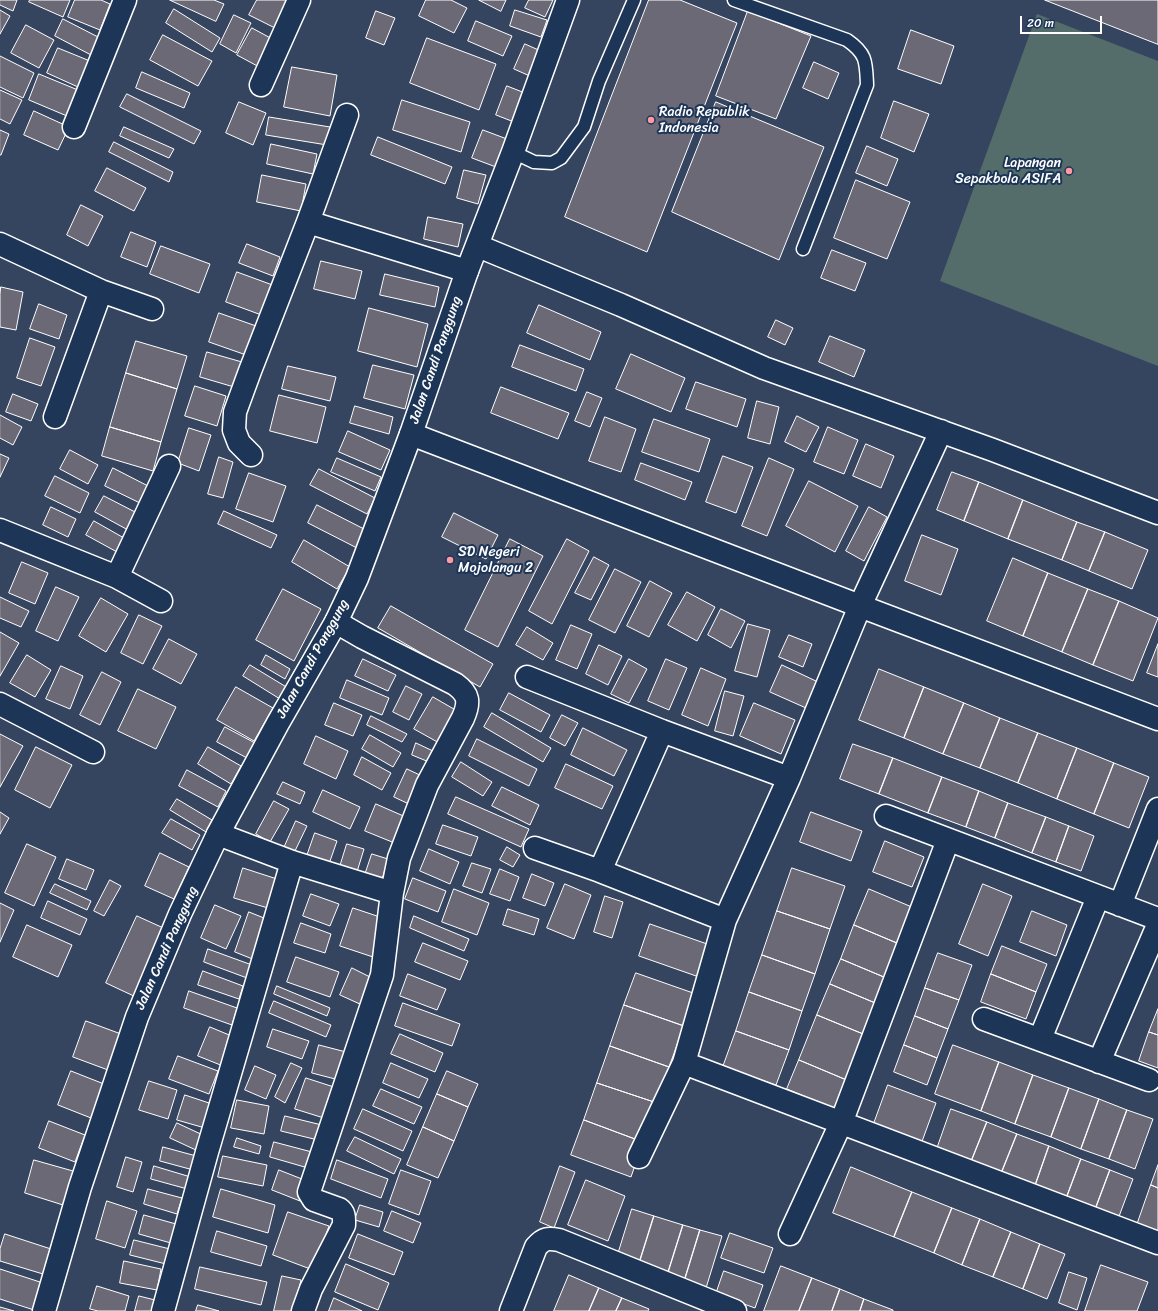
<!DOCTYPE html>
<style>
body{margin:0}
#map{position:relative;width:1158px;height:1311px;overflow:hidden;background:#354560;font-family:Sriracha,sans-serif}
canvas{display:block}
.scale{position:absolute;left:1020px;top:16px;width:82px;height:18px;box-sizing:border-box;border:2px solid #fff;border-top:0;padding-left:5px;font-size:12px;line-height:14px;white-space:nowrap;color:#fff;-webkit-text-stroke:3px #1d3557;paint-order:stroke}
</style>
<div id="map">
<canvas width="1158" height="1311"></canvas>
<div class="scale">20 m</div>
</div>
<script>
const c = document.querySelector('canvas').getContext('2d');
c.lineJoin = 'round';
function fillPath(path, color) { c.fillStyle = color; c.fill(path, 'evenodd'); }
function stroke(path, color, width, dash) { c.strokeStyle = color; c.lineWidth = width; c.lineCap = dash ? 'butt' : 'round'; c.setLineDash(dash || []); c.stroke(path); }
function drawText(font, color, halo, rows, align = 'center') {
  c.font = font + ' Sriracha,sans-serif'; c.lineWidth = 4; c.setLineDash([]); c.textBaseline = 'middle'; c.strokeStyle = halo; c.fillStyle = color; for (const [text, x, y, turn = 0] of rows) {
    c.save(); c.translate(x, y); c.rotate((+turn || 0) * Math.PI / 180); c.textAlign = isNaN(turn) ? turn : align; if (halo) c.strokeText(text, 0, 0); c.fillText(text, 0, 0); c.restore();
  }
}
const green = new Path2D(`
 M1037 14 1158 61V366L940 281Z`);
const building = new Path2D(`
 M0 0H17L13 11 0 5Z
 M30 0H70L63 17 29 2Z
 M75 0H101L110 4 100 30 68 17Z
 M170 0H214L224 4 216 21Z
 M257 0H292L277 29 249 15Z
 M426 0H451L467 8 454 33 419 16Z
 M479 0H506L501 11Z
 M529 0H553L545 17 525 8Z
 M649 0H680L737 23 647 252 565 217Z
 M1045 0H1158V44Z
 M174 9 220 38 212 52 166 23Z
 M0 10 10 16 0 34Z
 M515 10 547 20 541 37 510 26Z
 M376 11 395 18 384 45 366 38Z
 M748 11 811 36 776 119 716 96Z
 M234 15 251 23 236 53 220 44Z
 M63 19 100 38 91 55 55 36Z
 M476 21 512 36 503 56 468 41Z
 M26 25 54 40 39 68 11 53Z
 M252 28 276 41 261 68 237 55Z
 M911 30 954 46 941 84 898 69Z
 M163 35 212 61 198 86 150 60Z
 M427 38 496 64 479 110 410 83Z
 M525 44 543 52 532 77 514 69Z
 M58 48 90 61 78 87 47 73Z
 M0 56 34 73 23 98 0 87Z
 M814 62 839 73 828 99 803 88Z
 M292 67 337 75 330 116 284 107Z
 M142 72 190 93 184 108 136 88Z
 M39 74 78 90 67 116 29 100Z
 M507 86 525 93 514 122 496 115Z
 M0 90 22 100 10 124 0 119Z
 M127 94 201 131 194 144 120 107Z
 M402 100 470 122 461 152 393 130Z
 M894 101 929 114 914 152 881 138Z
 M239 102 266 113 253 145 226 133Z
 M716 102 824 147 779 260 672 212Z
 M34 111 69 127 58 150 24 135Z
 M269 117 330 127 327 145 266 135Z
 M124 127 174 149 169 158 120 136Z
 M0 130 9 134 1 155H0Z
 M483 130 507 139 496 167 472 158Z
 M378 137 452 167 445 184 371 155Z
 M114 142 173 172 169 182 109 152Z
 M271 144 317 154 313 174 267 164Z
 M867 146 898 159 887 186 856 173Z
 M107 168 146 188 134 211 95 191Z
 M464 170 486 175 478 204 457 198Z
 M262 175 306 184 301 211 257 202Z
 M856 180 910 202 887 259 834 238Z
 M81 205 103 216 88 246 67 235Z
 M428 217 463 224 458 247 424 239Z
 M131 232 156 242 147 267 121 257Z
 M247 244 280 257 273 276 239 263Z
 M161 246 210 264 199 293 150 274Z
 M832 250 866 263 855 291 821 278Z
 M321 261 362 271 355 299 314 289Z
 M237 272 278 287 267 317 226 302Z
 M385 274 439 287 435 307 380 295Z
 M1 287 23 292 16 330 0 327V295Z
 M39 304 67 315 59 339 30 329Z
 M539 305 601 332 590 360 527 333Z
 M369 308 428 324 417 367 358 351Z
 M219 313 259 327 249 356 209 342Z
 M776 320 793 328 785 345 768 337Z
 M830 336 865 350 854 377 819 362Z
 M30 338 55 347 41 386 17 378Z
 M136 341 187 356 177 389 126 373Z
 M520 345 584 369 576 391 512 367Z
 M207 352 242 362 234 387 200 377Z
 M631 354 685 378 671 412 616 389Z
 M373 365 414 375 405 409 364 398Z
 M288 366 336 377 330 401 282 389Z
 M126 373 177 389 161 442 110 427Z
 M696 382 746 399 737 427 686 409Z
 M195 386 226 396 217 426 185 416Z
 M501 387 569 413 558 439 491 413Z
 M587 392 602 398 590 427 575 421Z
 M13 394 38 404 31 421 6 412Z
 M279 395 326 407 317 443 270 431Z
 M757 401 779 407 770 444 748 438Z
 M355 406 393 417 389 434 350 423Z
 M0 415 22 427 13 445 0 438Z
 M797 416 819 427 806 452 785 442Z
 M605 417 636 429 621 472 589 461Z
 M654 419 710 439 699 472 642 452Z
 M110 427 161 442 153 471 102 456Z
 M828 427 858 440 844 474 814 462Z
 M189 428 211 435 199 471 178 463Z
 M348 431 390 450 381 470 339 452Z
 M866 444 894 456 881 488 853 476Z
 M70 450 98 465 88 484 60 469Z
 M0 454 9 458 0 477Z
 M723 456 753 467 736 513 706 502Z
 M219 457 233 462 223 498 208 494Z
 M337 458 381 477 375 491 331 472Z
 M769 458 794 469 767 536 742 526Z
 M641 463 692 482 685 500 635 480Z
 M113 468 150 487 142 504 105 486Z
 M319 469 375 498 367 514 310 485Z
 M952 472 979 482 964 521 937 510Z
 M249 473 286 486 273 522 236 509Z
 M55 476 89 493 80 513 45 496Z
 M809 481 858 506 835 552 786 526Z
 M979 482 1023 500 1008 539 964 521Z
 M104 496 137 513 128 530 95 512Z
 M1023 500 1077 522 1062 560 1008 539Z
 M317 505 366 530 357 548 308 523Z
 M51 507 76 519 68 537 43 525Z
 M869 507 887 517 864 561 846 551Z
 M224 511 277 535 271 548 218 524Z
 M454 513 498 535 486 559 442 537Z
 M94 521 124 538 117 552 86 535Z
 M1077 522 1105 532 1089 571 1062 560Z
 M1105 532 1148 550 1132 589 1089 571Z
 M922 535 958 549 941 595 905 581Z
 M510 539 543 556 498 647 465 630Z
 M567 539 589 551 552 624 529 611Z
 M304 540 350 567 337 589 292 562Z
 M594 557 609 565 591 600 575 593Z
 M1013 558 1048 573 1023 636 987 621Z
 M22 562 48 573 35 604 9 593Z
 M615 569 641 582 615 633 589 620Z
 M1048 573 1088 589 1062 652 1023 636Z
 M650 581 672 593 649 637 627 626Z
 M56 587 79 597 58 641 36 631Z
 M283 589 321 609 294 661 256 640Z
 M1088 589 1119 601 1093 665 1062 652Z
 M687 592 715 607 697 641 668 625Z
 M0 597 29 611 21 627 0 618Z
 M101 598 128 614 106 652 79 636Z
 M1119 601 1158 618 1133 681 1093 665Z
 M391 606 493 664 480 687 378 628Z
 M721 609 745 621 731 648 708 635Z
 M139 615 162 626 143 664 121 653Z
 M748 624 770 630 757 677 735 671Z
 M571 625 592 634 577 669 556 660Z
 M527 627 553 643 543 660 516 645Z
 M0 632 19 643 0 676Z
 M789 635 812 644 803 667 779 657Z
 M169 639 197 654 181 684 153 669Z
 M1158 644V677L1147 673Z
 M599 645 622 656 608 685 586 674Z
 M27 655 51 670 35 697 10 683Z
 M266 655 290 669 285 679 261 665Z
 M363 659 396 675 388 691 355 676Z
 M629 659 647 669 629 703 611 694Z
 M666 659 687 668 669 710 648 701Z
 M250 665 288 688 280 699 243 676Z
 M782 665 818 682 806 708 770 692Z
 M61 666 83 676 70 709 46 699Z
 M701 668 726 679 708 726 682 715Z
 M879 669 924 687 904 738 859 720Z
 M102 672 121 682 100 725 80 715Z
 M347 680 389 698 382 715 340 698Z
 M406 686 422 694 409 720 393 712Z
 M236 687 273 708 254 741 217 720Z
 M924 687 964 703 943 754 904 738Z
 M138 689 176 707 156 749 118 731Z
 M725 691 744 696 733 736 715 731Z
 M509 693 550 715 541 732 500 710Z
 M433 697 459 712 441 744 414 729Z
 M334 703 362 715 353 736 325 725Z
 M754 703 795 720 781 754 740 736Z
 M964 703 1000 718 980 768 943 754Z
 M492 713 551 748 543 762 484 727Z
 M562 715 578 723 565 746 550 738Z
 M371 716 407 734 402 742 367 725Z
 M1000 718 1038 733 1018 783 980 768Z
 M225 727 255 743 247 758 217 742Z
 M583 728 627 750 614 776 571 755Z
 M1038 733 1077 748 1057 799 1018 783Z
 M0 734 23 746 0 787Z
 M370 735 401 753 393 767 362 749Z
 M316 736 348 751 336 779 304 764Z
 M477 739 537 769 529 786 469 756Z
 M416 743 433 751 429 762 412 755Z
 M853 744 893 758 879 794 840 779Z
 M36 747 72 765 50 808 15 790Z
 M208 747 241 766 231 784 198 764Z
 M1077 748 1114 763 1094 814 1057 799Z
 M362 757 391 773 382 790 354 775Z
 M893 758 942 777 928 813 879 794Z
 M461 762 492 782 483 796 452 777Z
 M1114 763 1149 777 1129 828 1094 814Z
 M566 764 613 786 602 809 555 788Z
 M407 769 424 777 411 805 394 797Z
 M187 770 226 791 218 807 179 786Z
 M942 777 979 791 966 827 928 813Z
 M283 782 305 792 300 804 277 794Z
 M502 787 539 805 530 825 492 806Z
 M323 790 360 807 350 829 313 812Z
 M979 791 1008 803 995 838 966 827Z
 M456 797 529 829 521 847 448 814Z
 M177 799 212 820 206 832 170 810Z
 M274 801 289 809 270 842 256 834Z
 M1008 803 1046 817 1032 853 995 838Z
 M376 804 408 818 397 844 365 831Z
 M0 812 9 818 0 834Z
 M811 812 862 831 851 861 800 842Z
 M1046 817 1069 826 1056 862 1032 853Z
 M171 819 200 835 192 850 162 833Z
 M296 821 307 826 294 853 284 848Z
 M443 825 478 837 471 856 436 844Z
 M1069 826 1094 836 1081 871 1056 862Z
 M315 833 337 841 329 864 307 856Z
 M885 841 924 857 912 887 873 872Z
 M27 844 56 857 34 906 5 893Z
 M347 844 364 849 356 875 339 870Z
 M507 847 520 855 513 867 500 860Z
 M429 849 459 862 450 884 420 871Z
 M160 853 189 867 174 899 145 886Z
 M372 854 388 859 381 883 364 878Z
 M67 859 94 870 86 890 59 879Z
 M472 863 491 869 482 893 463 886Z
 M243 868 277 879 268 908 234 898Z
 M792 868 845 886 830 929 777 911Z
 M500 869 519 877 510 901 490 894Z
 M532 874 554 883 545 906 523 898Z
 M413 878 446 891 438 912 405 899Z
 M110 880 121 886 104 916 94 911Z
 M55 884 91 901 87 910 50 893Z
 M565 884 591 895 574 939 547 928Z
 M983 884 1012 896 988 956 959 944Z
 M454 889 489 903 477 935 442 922Z
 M869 889 919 910 904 946 854 925Z
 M311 894 339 904 330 926 303 916Z
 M605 896 623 902 612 938 594 932Z
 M48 901 87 919 80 935 41 918Z
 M0 903 14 910 0 942Z
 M215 905 241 916 226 949 201 938Z
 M353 908 386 919 373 957 340 946Z
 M508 909 539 919 534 935 503 925Z
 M777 911 830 929 815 974 762 955Z
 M1032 911 1067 925 1056 956 1020 942Z
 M249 912 269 920 255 960 235 952Z
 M137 916 170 931 138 998 106 983Z
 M414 916 469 939 464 951 410 928Z
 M301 923 331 934 325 953 294 943Z
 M650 924 710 945 699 977 639 956Z
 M27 925 72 945 58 977 13 957Z
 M854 925 904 946 891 980 841 959Z
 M423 943 468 961 460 980 415 962Z
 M1002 946 1047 964 1036 992 991 974Z
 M208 949 252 965 247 978 204 962Z
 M938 953 972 965 959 1000 925 988Z
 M762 955 815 974 802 1011 749 992Z
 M296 957 339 972 330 997 287 982Z
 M841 959 891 980 880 1005 830 984Z
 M352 968 374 979 362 1005 340 995Z
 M203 971 243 986 239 999 198 985Z
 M636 973 696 994 684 1026 624 1005Z
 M408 974 446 989 437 1010 400 996Z
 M991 974 1036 992 1026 1019 981 1002Z
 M830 984 880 1005 868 1036 817 1015Z
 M277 986 330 1008 327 1016 274 994Z
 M925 988 959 1000 948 1029 915 1016Z
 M189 991 237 1008 232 1025 184 1008Z
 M749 992 802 1011 789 1050 736 1031Z
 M274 1001 331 1025 326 1037 269 1013Z
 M403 1003 460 1024 452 1046 395 1026Z
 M624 1005 684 1026 669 1067 610 1046Z
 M1158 1009V1035L1149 1032Z
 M817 1015 868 1036 849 1081 799 1060Z
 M915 1016 948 1029 937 1058 904 1045Z
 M86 1021 121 1034 108 1070 73 1057Z
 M210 1027 234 1037 223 1066 198 1056Z
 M273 1029 309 1041 302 1059 267 1047Z
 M736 1031 789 1050 776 1085 723 1067Z
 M1149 1032 1158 1035V1068L1139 1061Z
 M400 1034 443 1053 435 1072 391 1054Z
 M319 1045 346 1052 339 1080 312 1073Z
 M904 1045 937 1058 927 1085 894 1072Z
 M953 1045 999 1062 981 1111 935 1094Z
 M610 1046 669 1067 657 1103 597 1083Z
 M178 1056 218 1071 209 1094 169 1079Z
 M799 1060 849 1081 837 1110 787 1089Z
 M999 1062 1033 1075 1015 1124 981 1111Z
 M291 1063 302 1068 285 1103 275 1097Z
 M391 1063 428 1079 419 1098 383 1083Z
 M255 1066 276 1075 266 1099 245 1090Z
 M71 1071 104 1084 91 1118 58 1105Z
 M447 1071 478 1084 468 1107 437 1094Z
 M1033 1075 1069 1088 1051 1137 1015 1124Z
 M306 1078 337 1088 327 1119 295 1109Z
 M149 1081 177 1090 168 1119 139 1110Z
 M597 1083 657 1103 643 1142 584 1120Z
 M888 1085 936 1103 920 1147 872 1129Z
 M1069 1088 1099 1099 1081 1149 1051 1137Z
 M381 1089 422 1107 414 1124 373 1106Z
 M437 1094 468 1107 454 1141 423 1127Z
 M185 1095 212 1104 205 1128 177 1120Z
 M1099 1099 1127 1110 1109 1159 1081 1149Z
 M237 1100 269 1106 264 1134 231 1128Z
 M363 1109 412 1131 403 1151 354 1129Z
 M951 1109 987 1122 971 1162 937 1149Z
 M1127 1110 1153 1119 1135 1169 1109 1159Z
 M285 1116 326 1126 322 1141 281 1131Z
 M584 1120 643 1142 631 1177 571 1155Z
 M49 1121 85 1135 75 1162 39 1148Z
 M987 1122 1017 1134 1001 1174 971 1162Z
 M177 1123 205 1136 198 1151 170 1138Z
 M423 1127 454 1141 438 1178 407 1165Z
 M1017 1134 1049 1146 1035 1186 1001 1174Z
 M355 1137 401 1159 394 1174 347 1151Z
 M237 1138 261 1146 259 1154 234 1147Z
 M274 1142 312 1152 308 1168 270 1157Z
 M1049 1146 1081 1159 1066 1199 1035 1186Z
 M163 1147 200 1157 197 1171 160 1161Z
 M223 1156 267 1165 263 1186 218 1177Z
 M126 1157 142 1162 133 1192 117 1187Z
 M1081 1159 1110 1170 1095 1210 1066 1199Z
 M34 1160 73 1171 63 1205 25 1193Z
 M337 1160 388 1179 381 1198 331 1179Z
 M1158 1165V1188L1151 1185Z
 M154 1166 194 1178 191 1190 151 1179Z
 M560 1166 575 1172 554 1228 540 1222Z
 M851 1167 912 1192 894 1237 833 1213Z
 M279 1170 307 1181 300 1201 272 1190Z
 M401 1170 431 1181 419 1215 389 1204Z
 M1110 1170 1133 1179 1118 1219 1095 1210Z
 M586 1180 625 1196 608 1241 568 1225Z
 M1151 1185 1158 1188V1232L1137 1225Z
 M148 1189 182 1198 177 1214 144 1204Z
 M221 1189 275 1205 268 1233 213 1217Z
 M912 1192 952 1208 934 1253 894 1237Z
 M107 1201 137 1211 125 1248 96 1239Z
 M360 1205 383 1212 379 1227 355 1220Z
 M952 1208 980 1219 962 1265 934 1253Z
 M632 1209 654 1216 638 1267 616 1261Z
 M392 1211 421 1223 413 1243 384 1231Z
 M288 1212 329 1226 313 1270 273 1255Z
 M144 1215 183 1226 178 1245 139 1234Z
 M654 1216 683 1225 667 1276 638 1267Z
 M980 1219 1011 1232 993 1277 962 1265Z
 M683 1225 700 1230 684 1282 667 1276Z
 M700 1230 722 1236 706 1288 684 1282Z
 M217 1231 267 1246 261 1266 211 1252Z
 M1011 1232 1040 1244 1023 1289 993 1277Z
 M730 1233 773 1248 764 1273 721 1258Z
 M5 1234 51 1249 43 1274 0 1261V1249Z
 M358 1234 403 1252 394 1275 349 1258Z
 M134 1240 170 1249 166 1264 130 1255Z
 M1040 1244 1065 1254 1047 1299 1023 1289Z
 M124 1261 161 1269 157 1290 120 1283Z
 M346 1264 389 1283 378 1310 335 1292Z
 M1101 1265 1148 1282 1137 1311H1085Z
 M781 1266 812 1278 799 1311H764Z
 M200 1267 267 1282 261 1305 195 1289Z
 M0 1269 43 1283 34 1310 0 1299Z
 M724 1271 763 1285 755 1308 716 1294Z
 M1069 1272 1087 1278 1077 1310 1059 1303Z
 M569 1275 599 1288 589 1311H554Z
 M282 1276 301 1280 294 1311H274Z
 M812 1278 840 1289 832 1311H799Z
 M97 1286 129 1296 125 1311H98L90 1309Z
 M599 1288 622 1298 616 1311H589Z
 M840 1289 864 1299 860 1311H832Z
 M139 1296 159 1301 156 1311H135Z
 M334 1298 362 1311H329Z
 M622 1298 649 1309 648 1311H616Z
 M864 1299 893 1310V1311H860Z
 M198 1305 219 1311H196Z
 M0 1307 14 1311H0Z`);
const lane = new Path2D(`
 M734 0 847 40C867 54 866 62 867 85L803 249
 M513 152 534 162 552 163 561 158 584 127 599 81 634 0`);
const street = new Path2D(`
 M261 85 299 0
 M74 127 125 0
 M308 222 467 271
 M0 244 101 291 152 309
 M478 246 621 305 764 368 993 450 1158 513
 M55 417 101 291
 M941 431 860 606 789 778 725 920 684 1063 1158 1243
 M411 434 860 606 1158 719
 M251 455 239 443 234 430 235 412 250 371 308 222 347 115
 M0 530 117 577 161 601
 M117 577 169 466
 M527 677 662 731 789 778
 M0 704 93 752
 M886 816 1158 919
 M218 834 292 862 392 893
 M535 848 600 871 725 920
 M600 871 662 731
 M1120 905 1158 809
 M984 1019 1149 1080
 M1040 1039 1098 897
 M1099 1062 1158 925
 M639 1157 684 1063
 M790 1234 841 1123 948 840
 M163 1311 207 1152 292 862
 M303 1311 311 1289 344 1225C344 1219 345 1213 339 1209L314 1200 309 1192 382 975 392 893 399 858 427 785 463 718C470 702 469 694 455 684L362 637 336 622
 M511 1311 536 1247C544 1238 548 1238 559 1240L735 1311`);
const secondary = new Path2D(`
 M44 1311 80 1187 137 1017 180 914 218 834 278 723 336 622 357 578 411 434 467 271 513 152 568 0`);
const markers = [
 [651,120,4,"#ff9aa2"],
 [1069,171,4,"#ff9aa2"],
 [450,560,4,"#ff9aa2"]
];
const poiNames = [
 ["Radio Republik",659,112],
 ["Indonesia",659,128],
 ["Lapangan",1061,163,"right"],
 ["Sepakbola ASIFA",1061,179,"right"],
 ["SD Negeri",458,552],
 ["Mojolangu 2",458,568]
];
const streetNames = [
 ["Jalan Candi Panggung",436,360,-71],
 ["Jalan Candi Panggung",313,659,-61],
 ["Jalan Candi Panggung",167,948,-66]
];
fillPath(green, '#546d6a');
fillPath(building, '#6c6976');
stroke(building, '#fff', 1);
stroke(lane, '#fff', 15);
stroke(street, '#fff', 25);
stroke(secondary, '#fff', 25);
stroke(lane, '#1d3557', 12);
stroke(street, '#1d3557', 22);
stroke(secondary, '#1d3557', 22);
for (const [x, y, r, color] of markers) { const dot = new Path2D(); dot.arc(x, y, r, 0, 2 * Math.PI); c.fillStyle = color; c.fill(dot); stroke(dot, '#1d3557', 1.5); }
drawText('14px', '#fff', '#1d3557', poiNames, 'left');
drawText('14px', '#fff', '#1d3557', streetNames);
</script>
